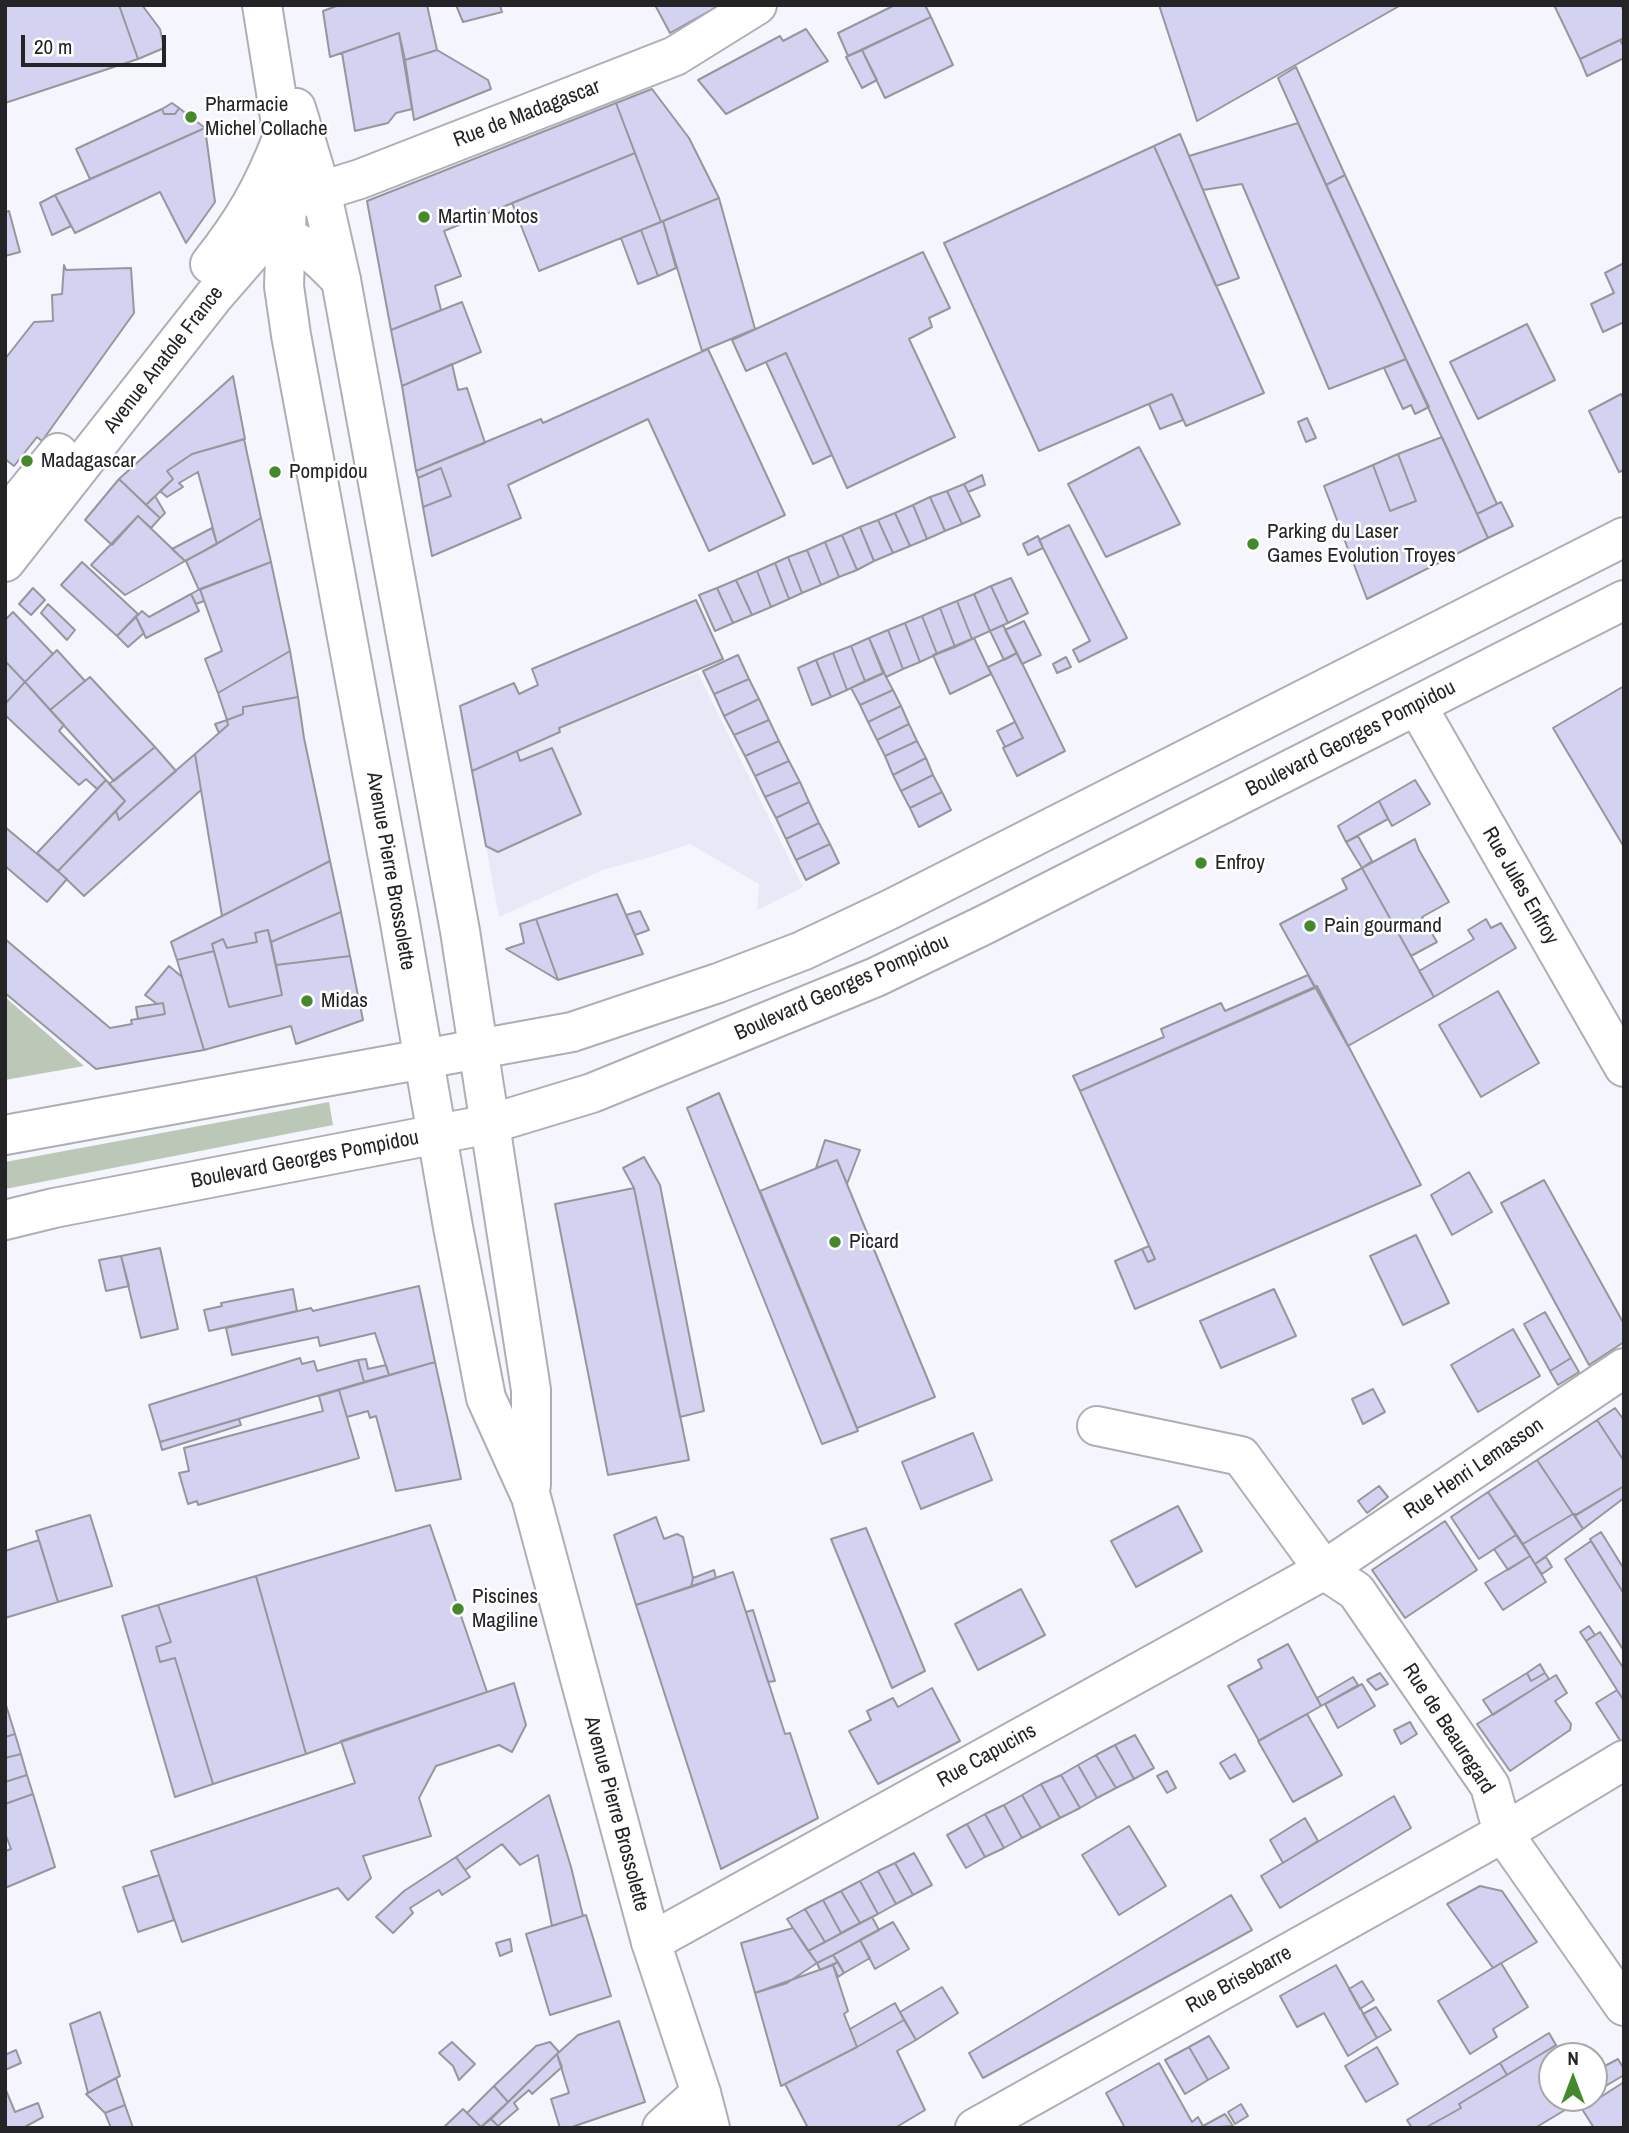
<!DOCTYPE html>
<style>
body{margin:0}
#map{position:relative;width:1629px;height:2133px;overflow:hidden;background:#f5f5fd;font-family:"Archivo Narrow",sans-serif}
canvas{display:block}
.frame{position:absolute;inset:0;border:7px solid #242427;pointer-events:none}
.north{position:absolute;left:1538px;top:2042px;width:70px;height:70px;box-sizing:border-box;background:#fff;border:2px solid #a7a7a9;border-radius:50%;rotate:0deg;font-size:19px;font-weight:700;line-height:28px;text-align:center;color:#242427}
.north::after{content:'';display:block;margin:auto;width:24px;height:32px;background:#45892d;clip-path:polygon(50% 0,100% 100%,50% 72%,0 100%)}
.scale{position:absolute;left:21px;top:35px;width:145px;height:32px;box-sizing:border-box;border:4px solid #242427;border-top:0;padding-left:9px;font-size:21px;line-height:24px;white-space:nowrap;color:#242427;-webkit-text-stroke:5px #fff;paint-order:stroke}
</style>
<div id="map">
<canvas width="1629" height="2133"></canvas>
<div class="frame"></div>
<div class="north">N</div>
<div class="scale">20 m</div>
</div>
<script>
const c = document.querySelector('canvas').getContext('2d');
c.lineJoin = 'round';
function fillPath(path, color) { c.fillStyle = color; c.fill(path, 'evenodd'); }
function stroke(path, color, width, dash) { c.strokeStyle = color; c.lineWidth = width; c.lineCap = dash ? 'butt' : 'round'; c.setLineDash(dash || []); c.stroke(path); }
function drawText(font, color, halo, rows, align = 'center') {
  c.font = font + ' "Archivo Narrow",sans-serif'; c.lineWidth = 5; c.setLineDash([]); c.textBaseline = 'middle'; c.strokeStyle = halo; c.fillStyle = color; for (const [text, x, y, turn = 0] of rows) {
    c.save(); c.translate(x, y); c.rotate((+turn || 0) * Math.PI / 180); c.textAlign = isNaN(turn) ? turn : align; if (halo) c.strokeText(text, 0, 0); c.fillText(text, 0, 0); c.restore();
  }
}
const built = new Path2D(`
 M698 673 803 887 757 910 759 884 690 844 648 858 605 869 499 917 472 771 560 732 559 728Z`);
const green = new Path2D(`
 M5 997 84 1066 5 1080Z
 M329 1102 333 1125 5 1189V1162Z`);
const building = new Path2D(`
 M5 5H119L138 59 5 103Z
 M119 5H142L160 29 164 48 138 59Z
 M339 5H427L437 50 405 60 399 33 330 57 323 11Z
 M456 5H500L502 12 463 22Z
 M655 5H720L670 33Z
 M895 5H925L931 17 848 56 838 33Z
 M1159 5H1401L1197 121Z
 M1554 5H1621L1624 12V38L1580 59Z
 M931 17 953 65 885 98 862 50Z
 M806 29 828 61 726 114 698 80 780 36 783 41Z
 M399 33 412 109 396 113 388 123 355 131 342 53Z
 M1620 40 1624 47V58L1587 76 1580 59Z
 M437 50 488 80 491 89 414 120 405 60Z
 M862 50 877 80 862 88 846 57Z
 M1296 67 1345 175 1326 185 1278 78Z
 M652 89 689 138 719 198 661 222 616 103Z
 M172 103 179 108 175 114H164L162 109Z
 M616 103 635 153 444 231 461 276 435 286 441 310 391 330 367 201Z
 M179 108 205 128 90 179 76 149 162 109 164 114H175Z
 M1298 123 1406 359 1329 389 1242 184 1203 190 1189 156Z
 M205 128 215 202 186 243 160 192 75 233 55 195Z
 M1180 134 1239 278 1216 286 1154 146Z
 M1154 146 1264 393 1186 426 1172 394 1039 451 944 243Z
 M635 153 661 222 539 271 512 203Z
 M1345 175 1497 504 1477 514 1326 185Z
 M55 195 71 226 52 235 40 203Z
 M719 198 755 329 702 351 663 221Z
 M9 211 20 252 5 256V212Z
 M663 221 676 268 658 276 641 230Z
 M641 230 658 276 638 284 621 238Z
 M923 252 950 308 929 318 932 327 909 339 955 437 847 488 786 353 746 371 732 340Z
 M1624 263V322L1603 332 1591 304 1614 293 1605 273Z
 M64 265 66 270 131 268 134 313 42 441 37 437 14 466 5 459V359L34 322 53 321 52 295 62 294Z
 M462 302 481 352 402 386 391 330Z
 M1527 324 1555 380 1478 419 1450 362Z
 M708 349 785 515 709 551 648 419 508 485 521 518 432 556 423 507 451 496 441 468 418 478 416 471 541 419 543 423Z
 M786 353 832 455 813 464 766 362Z
 M1406 359 1429 407 1415 414 1411 405 1403 409 1384 368Z
 M452 364 458 390 467 388 485 443 416 471 402 386Z
 M233 376 245 439 192 454 167 471 173 479 146 505 119 479Z
 M1172 394 1183 420 1160 429 1149 404Z
 M1621 394 1624 399V470L1619 472 1589 411Z
 M1307 418 1316 438 1306 442 1298 422Z
 M1442 437 1488 538 1367 599 1324 486 1373 465 1390 511 1416 501 1398 454Z
 M244 439 261 518 217 544 198 472 179 483 183 487 167 497 160 491 173 479 167 471 192 454Z
 M1139 447 1180 524 1106 557 1068 484Z
 M1398 454 1416 501 1390 511 1373 465Z
 M441 468 451 496 423 507 418 478Z
 M982 475 985 485 968 492 964 484Z
 M119 479 160 518 151 528 138 516 112 545 85 520Z
 M964 484 980 516 962 524 947 491Z
 M947 491 962 524 945 531 930 497Z
 M155 496 165 513 160 518 146 505Z
 M930 497 945 531 927 539 913 505Z
 M1501 502 1513 526 1488 538 1477 514Z
 M913 505 927 539 910 546 895 513Z
 M895 513 910 546 893 553 878 520Z
 M138 516 185 561 125 595 91 565Z
 M261 518 271 562 199 590 186 561Z
 M878 520 893 553 874 561 860 527Z
 M1069 525 1127 638 1079 662 1073 650 1090 641 1039 540Z
 M860 527 874 561 857 570 842 535Z
 M212 528 217 544 185 561 172 549Z
 M842 535 857 570 839 577 825 542Z
 M1038 536 1043 548 1028 555 1023 544Z
 M825 542 839 577 821 585 807 550Z
 M807 550 821 585 802 593 788 557Z
 M788 557 802 593 789 599 775 563Z
 M82 562 138 614 117 636 61 585Z
 M271 562 290 651 218 693 205 659 222 651 200 589Z
 M775 563 789 599 771 607 757 571Z
 M757 571 771 607 752 615 736 580Z
 M1011 578 1028 613 1008 623 991 586Z
 M736 580 752 615 733 623 717 588Z
 M991 586 1008 623 990 631 974 594Z
 M33 588 45 600 31 615 19 604Z
 M717 588 733 623 715 631 699 595Z
 M200 589 204 601 196 604 191 594Z
 M191 594 199 611 146 638 136 617 142 611 149 617Z
 M974 594 990 631 972 639 957 601Z
 M696 600 723 659 559 728 560 732 472 771 460 706 514 683 519 694 538 685 532 669Z
 M957 601 972 639 955 647 940 608Z
 M48 604 75 630 67 640 41 613Z
 M940 608 955 647 937 654 922 616Z
 M13 612 53 654 25 682 5 661V620Z
 M922 616 937 654 920 662 905 623Z
 M136 617 144 633 128 647 117 636Z
 M1024 621 1041 655 1022 664 1005 630Z
 M905 623 920 662 903 669 888 630Z
 M1003 625 1017 653 1004 660 990 631Z
 M888 630 903 669 886 677 869 638Z
 M869 638 883 673 865 681 851 646Z
 M974 638 991 674 950 694 933 655Z
 M851 646 865 681 847 690 833 653Z
 M57 650 85 681 50 710 25 682Z
 M290 651 298 697 243 707V714L227 720 218 693Z
 M833 653 847 690 831 697 816 660Z
 M1017 653 1065 751 1017 776 1003 748 1023 738 988 667Z
 M738 655 749 679 714 694 703 671Z
 M1066 657 1071 667 1057 673 1053 664Z
 M816 660 831 697 812 705 798 668Z
 M5 661 25 682 5 704Z
 M884 673 893 690 860 705 851 688Z
 M90 677 155 747 114 781 50 710Z
 M749 679 759 699 724 716 714 694Z
 M25 682 64 725 59 731 106 780 97 789 86 779 79 785 5 715V704Z
 M1624 686V847L1553 728Z
 M893 690 901 706 868 722 860 705Z
 M298 697 304 738 330 861 222 916 195 754 228 725 227 720 243 714V707Z
 M759 699 769 720 734 735 724 716Z
 M901 706 909 724 877 740 868 722Z
 M227 720 228 725 219 733 215 724Z
 M769 720 779 741 745 756 734 735Z
 M1015 722 1023 738 1005 747 997 731Z
 M909 724 917 741 885 756 877 740Z
 M779 741 789 761 755 776 745 756Z
 M917 741 926 758 893 775 885 756Z
 M155 747 176 771 119 820 116 811 125 801 109 784Z
 M552 748 581 814 498 852 486 846 472 771 517 751 520 761Z
 M195 754 201 790 84 896 58 871 116 811 119 820Z
 M926 758 933 775 901 791 893 775Z
 M789 761 800 782 765 797 755 776Z
 M933 775 942 792 910 808 901 791Z
 M106 780 125 801 58 871 37 853Z
 M1415 780 1430 804 1392 826 1379 801Z
 M800 782 809 802 776 818 765 797Z
 M942 792 951 810 919 827 910 808Z
 M1379 801 1388 819 1346 842 1338 826Z
 M809 802 819 823 786 839 776 818Z
 M819 823 830 844 796 860 786 839Z
 M5 827 67 879 47 902 5 866Z
 M1358 836 1372 861 1362 868 1346 842Z
 M1415 839 1419 850 1449 902 1422 917 1437 942 1411 956 1362 868Z
 M830 844 839 863 806 880 796 860Z
 M330 861 341 912 271 942 268 930 255 933 257 942 227 948 223 939 212 944 214 951 177 960 171 942Z
 M1362 868 1434 997 1348 1046 1280 924 1347 889 1342 879Z
 M617 894 643 954 558 980 536 919Z
 M640 911 649 930 635 935 626 915Z
 M341 912 350 956 276 965 271 942Z
 M536 919 558 980 506 949 524 943 520 924Z
 M1486 919 1491 928 1501 923 1516 948 1434 997 1419 971 1474 939 1468 930Z
 M268 930 282 995 229 1007 212 944 223 939 227 948 257 942 255 933Z
 M5 939 110 1028 132 1024 131 1020 165 1014 163 1003 157 1004 145 995 169 966 182 977 204 1050 96 1069 5 993Z
 M214 951 229 1007 282 995 276 965 350 956 363 1020 296 1044 291 1026 204 1050 177 960Z
 M1308 975 1315 988 1080 1091 1073 1076 1164 1037 1161 1029 1221 1003 1225 1011Z
 M1317 986 1421 1185 1135 1309 1115 1261 1142 1249 1148 1262 1155 1259 1080 1091Z
 M1498 991 1539 1063 1481 1097 1439 1025Z
 M163 1003 165 1014 138 1019 136 1007Z
 M719 1093 858 1431 822 1444 687 1108Z
 M825 1140 860 1150 847 1184 837 1160 816 1168Z
 M644 1157 660 1185 704 1411 680 1417 634 1188 623 1168Z
 M837 1160 935 1397 857 1428 760 1191Z
 M1469 1172 1492 1212 1452 1235 1431 1195Z
 M1544 1180 1624 1324V1342L1589 1365 1501 1203Z
 M634 1188 689 1460 608 1475 555 1204Z
 M1416 1235 1449 1303 1403 1325 1370 1256Z
 M1149 1246 1155 1259 1148 1262 1142 1249Z
 M160 1248 178 1329 141 1338 121 1256Z
 M121 1256 129 1286 106 1291 99 1260Z
 M419 1286 435 1362 389 1375 375 1333 320 1346 318 1337 232 1355 226 1328 311 1308 313 1311Z
 M293 1289 297 1311 209 1331 204 1310 222 1306 221 1303Z
 M1274 1289 1296 1336 1221 1368 1200 1321Z
 M1545 1312 1571 1358 1550 1371 1524 1324Z
 M1513 1329 1540 1376 1478 1412 1451 1365Z
 M300 1358 302 1364 314 1361 317 1371 358 1360 364 1382 160 1442 149 1405Z
 M1571 1358 1579 1372 1558 1385 1550 1371Z
 M366 1359 368 1369 386 1365 389 1375 364 1382 358 1360Z
 M435 1362 461 1479 396 1491 376 1416 370 1418 368 1411 347 1417 339 1390Z
 M1373 1389 1385 1412 1363 1424 1352 1399Z
 M339 1390 359 1458 198 1505 197 1501 188 1504 179 1473 189 1471 184 1448 323 1411 319 1396Z
 M1615 1408 1624 1420V1461L1597 1420Z
 M239 1419 241 1425 162 1450 160 1442Z
 M1597 1420 1624 1461V1486L1577 1514H1573L1537 1460Z
 M973 1433 992 1480 921 1509 902 1462Z
 M1537 1460 1573 1514 1523 1544 1488 1492Z
 M1379 1486 1388 1497 1367 1513 1358 1501Z
 M1624 1486V1498L1583 1529 1575 1516Z
 M1488 1492 1516 1535 1479 1559 1451 1517Z
 M1178 1506 1202 1551 1136 1587 1111 1541Z
 M1573 1514 1583 1529 1535 1564 1523 1544Z
 M90 1515 112 1586 58 1602 36 1531Z
 M656 1517 664 1539 677 1534 683 1537 693 1578 691 1587 636 1605 614 1535Z
 M1445 1521 1477 1570 1405 1618 1372 1570Z
 M430 1525 487 1692 306 1754 256 1576Z
 M866 1528 925 1671 892 1688 831 1539Z
 M1601 1532 1624 1569V1594L1590 1539Z
 M1516 1535 1530 1556 1508 1570 1494 1549Z
 M39 1540 58 1602 5 1618V1551Z
 M1591 1541 1624 1594V1651L1565 1559Z
 M1530 1556 1546 1582 1503 1610 1485 1583Z
 M1546 1557 1552 1567 1542 1574 1535 1564Z
 M714 1570 716 1578 691 1587 693 1578Z
 M733 1572 785 1734 790 1733 818 1818 721 1869 636 1605Z
 M256 1576 306 1754 213 1784 175 1658 160 1662 156 1647 171 1642 158 1605Z
 M1021 1589 1045 1635 978 1670 955 1624Z
 M158 1605 171 1642 156 1647 160 1662 175 1658 213 1784 175 1797 122 1616Z
 M753 1610 775 1681 768 1682 746 1612Z
 M1589 1626 1595 1635 1586 1641 1580 1632Z
 M1600 1632 1624 1669V1701L1586 1641Z
 M1288 1644 1321 1706 1259 1741 1228 1686 1262 1668 1258 1660Z
 M1540 1664 1545 1673 1531 1681 1527 1673Z
 M1380 1673 1388 1684 1376 1690 1367 1680Z
 M1527 1673 1531 1681 1545 1673 1549 1679 1493 1715 1483 1700Z
 M1556 1675 1567 1693 1555 1701 1571 1724 1570 1730 1510 1771 1477 1724Z
 M1353 1677 1358 1685 1321 1706 1317 1698Z
 M514 1683 526 1725 512 1752 499 1745 436 1766 419 1798 431 1836 363 1856 371 1878 348 1900 338 1888 182 1942 151 1851 355 1783 341 1741Z
 M1362 1684 1375 1706 1338 1728 1325 1704Z
 M932 1688 960 1741 878 1784 849 1731 871 1720 867 1711 893 1698 898 1707Z
 M1617 1690 1624 1701 1623 1745 1596 1703Z
 M5 1702 15 1734 5 1737Z
 M1307 1714 1342 1775 1293 1802 1258 1741Z
 M1410 1722 1417 1734 1401 1744 1394 1730Z
 M15 1734 21 1754 5 1758V1737Z
 M1135 1735 1154 1768 1134 1779 1115 1745Z
 M1115 1745 1134 1779 1116 1788 1096 1755Z
 M21 1754 27 1775 5 1782V1758Z
 M1235 1754 1245 1771 1230 1779 1220 1763Z
 M1096 1755 1116 1788 1097 1798 1078 1765Z
 M1078 1765 1097 1798 1080 1808 1061 1775Z
 M1167 1771 1176 1788 1167 1793 1157 1776Z
 M27 1775 33 1794 5 1804V1782Z
 M1061 1775 1080 1808 1060 1818 1041 1784Z
 M1041 1784 1060 1818 1041 1828 1022 1795Z
 M33 1794 55 1867 5 1888V1851L11 1849 5 1833V1804Z
 M549 1795 571 1867 583 1916 552 1926 538 1855 520 1865 502 1844 465 1870 456 1857Z
 M1022 1795 1041 1828 1022 1838 1004 1805Z
 M1394 1796 1411 1828 1280 1908 1261 1876Z
 M1004 1805 1022 1838 1004 1848 985 1814Z
 M985 1814 1004 1848 985 1857 967 1824Z
 M1305 1818 1318 1841 1283 1863 1270 1840Z
 M967 1824 985 1857 966 1868 947 1835Z
 M1129 1826 1166 1886 1119 1915 1082 1855Z
 M914 1853 932 1885 913 1895 895 1863Z
 M456 1857 470 1877 442 1895 439 1890 410 1908 413 1913 393 1933 376 1917 404 1891Z
 M895 1863 913 1895 896 1904 878 1871Z
 M878 1871 896 1904 878 1914 860 1881Z
 M159 1875 174 1920 138 1932 123 1887Z
 M860 1881 878 1914 860 1923 841 1891Z
 M1480 1886 1502 1891 1537 1942 1493 1968 1447 1904Z
 M841 1891 860 1923 841 1933 823 1900Z
 M1231 1895 1252 1930 983 2078 969 2053Z
 M823 1900 841 1933 825 1942 805 1909Z
 M805 1909 825 1942 808 1951 787 1919Z
 M586 1915 611 1996 550 2015 526 1934Z
 M872 1917 879 1930 833 1955 817 1963 808 1951Z
 M893 1922 909 1949 875 1969 860 1940Z
 M793 1928 817 1963 787 1983 755 1993 741 1943Z
 M510 1939 512 1951 500 1956 496 1943Z
 M860 1940 870 1958 844 1973 833 1955Z
 M833 1955 838 1962 820 1970 817 1963Z
 M838 1962 844 1973 838 1977 833 1965Z
 M1501 1963 1528 2007 1493 2029 1497 2037 1470 2054 1438 2001Z
 M833 1965 848 2011 844 2014 857 2047 781 2086 755 1993Z
 M1336 1965 1377 2038 1348 2056 1324 2013 1297 2027 1280 1996Z
 M1362 1981 1374 2000 1360 2009 1349 1989Z
 M942 1987 958 2013 916 2040 900 2012Z
 M895 2003 904 2020 857 2047 850 2029Z
 M1376 2007 1391 2030 1377 2038 1363 2014Z
 M100 2012 120 2076 88 2093 70 2024Z
 M904 2020 916 2040 897 2051 925 2110 895 2128H808L785 2084 857 2047Z
 M619 2021 645 2102 569 2128H560L551 2099 569 2093 557 2054 578 2035Z
 M1549 2033 1556 2045 1507 2075 1500 2063Z
 M1209 2036 1229 2068 1208 2080 1189 2047Z
 M452 2042 475 2064 459 2080 453 2066 439 2053Z
 M550 2042 559 2052 508 2102 494 2086 536 2046Z
 M1556 2045 1564 2056H1552V2098H1585L1535 2128H1425L1461 2108 1459 2104Z
 M1189 2047 1208 2080 1185 2094 1165 2060Z
 M1377 2047 1398 2084 1366 2102 1345 2066Z
 M16 2050 21 2063 5 2070V2055Z
 M557 2054 562 2067 532 2094 529 2090 514 2103 518 2109 498 2126 491 2119Z
 M1594 2059 1601 2068 1618 2059 1624 2069V2075L1594 2093Z
 M1159 2063 1192 2122 1198 2117 1204 2128H1125L1106 2093Z
 M1500 2063 1507 2075 1459 2104 1461 2108 1425 2128H1412L1407 2120Z
 M116 2078 125 2105 105 2113 86 2094Z
 M1624 2082V2128H1594L1582 2109Z
 M494 2086 508 2102 481 2127 467 2113Z
 M5 2088 15 2112 38 2103 43 2117 23 2128H5Z
 M1241 2104 1248 2116 1235 2124 1228 2112Z
 M125 2105 133 2128H111L105 2113Z
 M463 2109 481 2127 443 2128Z
 M1225 2114 1233 2126 1204 2128 1203 2126Z
 M491 2119 500 2128H480L481 2127Z`);
const minor = new Path2D(`
 M289 201 360 179 675 56 757 5
 M255 233C298 234 312 251 341 280
 M210 264C244 221 263 188 283 136
 M5 518 58 453
 M5 562 214 296 268 234 292 190
 M1417 706 1624 1067
 M1097 1426 1241 1456 1324 1570 1356 1591 1490 1786 1503 1833 1624 2006
 M651 1942 1324 1570 1624 1368
 M662 2128 701 2093
 M975 2128 1503 1833 1624 1760`);
const secondary = new Path2D(`
 M262 5 283 136 287 201 284 286 291 335 399 917 453 1227 486 1398 531 1497 651 1942 701 2093 710 2128
 M296 108 321 191 341 280 460 931 531 1390V1485`);
const primary = new Path2D(`
 M5 1135 572 1032 718 983 802 951 891 909 1624 537
 M5 1220 54 1208 490 1124 592 1093 876 977 986 924 1624 600`);
const markers = [
 [191,117,7,"#45892d"],
 [424,217,7,"#45892d"],
 [27,461,7,"#45892d"],
 [275,472,7,"#45892d"],
 [1253,544,7,"#45892d"],
 [1201,863,7,"#45892d"],
 [1310,926,7,"#45892d"],
 [307,1001,7,"#45892d"],
 [835,1242,7,"#45892d"],
 [458,1609,7,"#45892d"]
];
const poiNames = [
 ["Pharmacie",205,105],
 ["Michel Collache",205,129],
 ["Martin Motos",438,217],
 ["Madagascar",41,461],
 ["Pompidou",289,472],
 ["Parking du Laser",1267,532],
 ["Games Evolution Troyes",1267,556],
 ["Enfroy",1215,863],
 ["Pain gourmand",1324,926],
 ["Midas",321,1001],
 ["Picard",849,1242],
 ["Piscines",472,1597],
 ["Magiline",472,1621]
];
const streetNames = [
 ["Rue de Madagascar",527,114,-21],
 ["Avenue Anatole France",164,360,-52],
 ["Boulevard Georges Pompidou",1351,739,-27],
 ["Avenue Pierre Brossolette",390,871,80],
 ["Rue Jules Enfroy",1520,886,60],
 ["Boulevard Georges Pompidou",842,988,-24],
 ["Boulevard Georges Pompidou",305,1160,-11],
 ["Rue Henri Lemasson",1474,1469,-34],
 ["Rue de Beauregard",1448,1729,57],
 ["Rue Capucins",987,1756,-29],
 ["Avenue Pierre Brossolette",616,1814,75],
 ["Rue Brisebarre",1239,1980,-29]
];
fillPath(built, '#e8e8f7');
fillPath(green, '#bbc7b7');
fillPath(building, '#d3d3f1');
stroke(building, '#96969d', 2);
stroke(minor, '#aeaeb5', 42);
stroke(secondary, '#aeaeb5', 42);
stroke(primary, '#aeaeb5', 42);
stroke(minor, '#fff', 38);
stroke(secondary, '#fff', 38);
stroke(primary, '#fff', 38);
for (const [x, y, r, color] of markers) { const dot = new Path2D(); dot.arc(x, y, r, 0, 2 * Math.PI); c.fillStyle = color; c.fill(dot); stroke(dot, '#fff', 2.5); }
drawText('21px', '#242427', '#fff', poiNames, 'left');
drawText('21px', '#242427', '#fff', streetNames);
</script>
